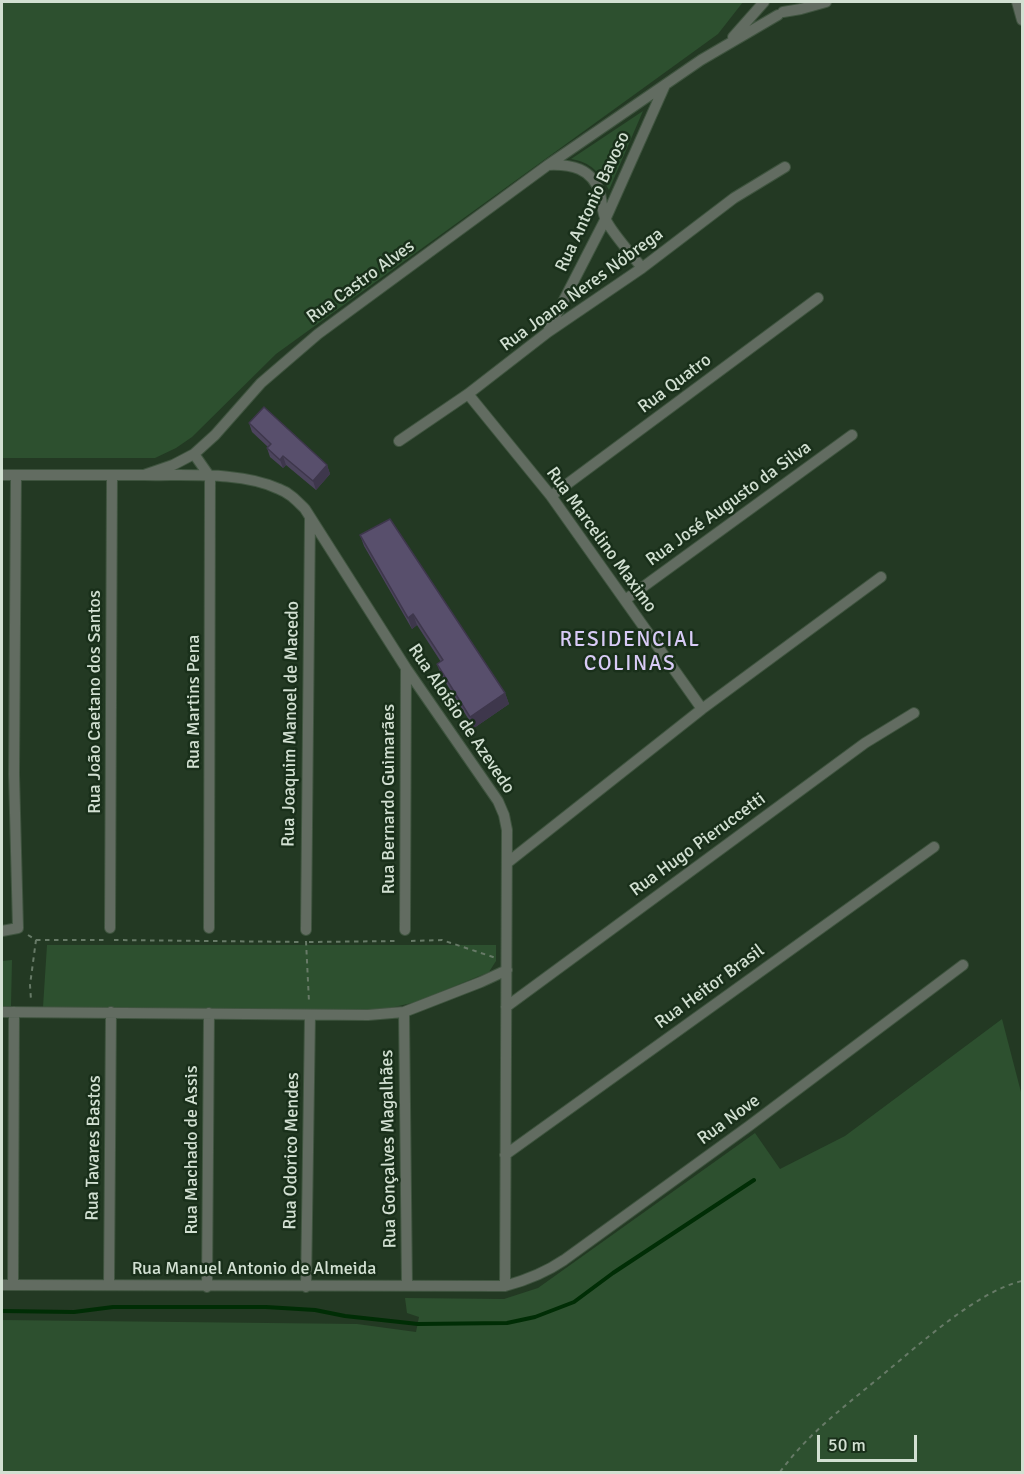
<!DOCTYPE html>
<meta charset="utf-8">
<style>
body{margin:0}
#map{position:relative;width:1024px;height:1474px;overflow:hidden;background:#233923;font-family:Signika,sans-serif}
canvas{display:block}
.frame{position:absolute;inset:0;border:3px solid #d2e0d2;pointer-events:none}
.scale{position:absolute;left:817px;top:1435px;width:100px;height:27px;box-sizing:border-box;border:3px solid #d2e0d2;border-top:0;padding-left:8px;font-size:18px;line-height:21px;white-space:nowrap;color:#d2e0d2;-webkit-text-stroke:4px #192f1a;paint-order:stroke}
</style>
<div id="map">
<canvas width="1024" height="1474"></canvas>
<div class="frame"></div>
<div class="scale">50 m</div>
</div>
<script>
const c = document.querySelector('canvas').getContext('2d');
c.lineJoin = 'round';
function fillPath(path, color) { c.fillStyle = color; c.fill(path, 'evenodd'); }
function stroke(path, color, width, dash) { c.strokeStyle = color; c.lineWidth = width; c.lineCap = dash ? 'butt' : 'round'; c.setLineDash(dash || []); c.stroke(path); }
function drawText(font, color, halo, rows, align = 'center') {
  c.font = font + ' Signika,sans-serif'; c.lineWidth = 5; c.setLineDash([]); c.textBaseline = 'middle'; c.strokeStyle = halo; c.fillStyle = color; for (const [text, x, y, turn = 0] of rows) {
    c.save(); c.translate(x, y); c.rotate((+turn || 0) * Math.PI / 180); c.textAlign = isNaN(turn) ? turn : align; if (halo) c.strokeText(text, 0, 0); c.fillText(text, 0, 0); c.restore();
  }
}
const green = new Path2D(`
 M2 2H743L718 34 276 354 192 437 176 448 155 458H2Z
 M643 111 609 190C600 173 591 162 571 159Z
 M47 945H496V961L489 972 416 1002 381 1010 43 1007Z
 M12 960 11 1006H2V961Z
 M1002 1019 1022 1096V1472H2V1320L357 1324 416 1332 419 1317 407 1313 405 1298 504 1299 538 1288 755 1133 780 1169 845 1136Z`);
const stream = new Path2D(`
 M2 1311 74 1312 113 1307H266L315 1310 345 1316 418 1324 507 1323 535 1317 574 1302 613 1273 754 1180`);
const path = new Path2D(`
 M28 935 36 940 30 985 31 1000
 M36 940H108
 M114 940 303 942
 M306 941 309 1002
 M411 941 442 940 496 958
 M309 942 399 941
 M780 1472C809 1432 848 1404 886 1372 921 1343 978 1291 1022 1281`);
const minor = new Path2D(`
 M1017 2 1022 20
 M783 12 801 9 826 2
 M733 37 764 2
 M548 165C571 164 592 168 600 193 602 202 602 212 606 220 612 233 633 256 642 268
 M549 329 605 220 665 85
 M468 394 551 496 702 709
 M399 441 468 394 548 332 642 268 734 198 785 167
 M194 454 210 477 209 928
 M2 475H144L173 465 194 454 215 435 261 383 318 334 548 165 701 60 778 15
 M144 475C185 476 241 471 279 489 290 493 297 501 305 509L406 668 498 801 504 815 507 830 505 1286
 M551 496 818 298
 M625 600 852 435
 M507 863 702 709 881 577
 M110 928 112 476
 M306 930 310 518
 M405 930 406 668
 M2 931 18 928 14 774 16 475
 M506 1007 865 743 914 713
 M2 1012 368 1015 404 1012 481 982 507 970
 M404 1012 407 1286
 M505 1155 934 847
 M109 1284 111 1012
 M2 1285C169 1286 337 1286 505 1286 527 1280 545 1273 564 1260L749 1126 963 965
 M13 1285 14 1012
 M207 1287 209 1013
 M306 1287 310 1015`);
const wall = new Path2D(`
 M249 423 327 465 330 474 316 490 286 465 283 468 270 457 267 448 268 447 252 432Z
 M360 535 505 693 509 704 474 728 441 675 437 664 441 662 417 625 412 629 364 546Z`);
const shadedWall = new Path2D(`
 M283 456 286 465 283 468 280 460Z
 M327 465 330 474 316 490 313 481Z
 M413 614 417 625 412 629 408 618Z
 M505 693 509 704 474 728 470 717Z`);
const building = new Path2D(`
 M264 407 327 465 313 481 283 456 280 460 267 448 271 444 249 423Z
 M390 519 505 693 470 717 437 664 443 660 413 614 408 618 360 535Z`);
const streetNames = [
 ["Rua Antonio Bavoso",593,202,-65],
 ["Rua Castro Alves",361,282,-36],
 ["Rua Joana Neres Nóbrega",582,290,-36],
 ["Rua Quatro",675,384,-37],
 ["Rua José Augusto da Silva",729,504,-36],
 ["Rua Marcelino Maximo",601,540,54],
 ["Rua João Caetano dos Santos",95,702,-90],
 ["Rua Martins Pena",194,702,-90],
 ["Rua Aloísio de Azevedo",461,719,56],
 ["Rua Joaquim Manoel de Macedo",291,724,-89],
 ["Rua Bernardo Guimarães",389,799,-90],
 ["Rua Hugo Pieruccetti",698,845,-36],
 ["Rua Heitor Brasil",710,987,-36],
 ["Rua Nove",729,1120,-36],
 ["Rua Tavares Bastos",94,1148,-89],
 ["Rua Gonçalves Magalhães",389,1149,-91],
 ["Rua Machado de Assis",192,1150,-90],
 ["Rua Odorico Mendes",292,1151,-89],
 ["Rua Manuel Antonio de Almeida",254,1269]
];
const quarterNames = [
 ["RESIDENCIAL",630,640],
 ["COLINAS",630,664]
];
fillPath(green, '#2d502f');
stroke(stream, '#002d05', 4);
stroke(minor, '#3f543f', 12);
stroke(path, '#677a67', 2, [4.5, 4.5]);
stroke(minor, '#626c61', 10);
fillPath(wall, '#4c445d');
fillPath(shadedWall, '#3e374c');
fillPath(building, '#584f6c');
stroke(building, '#3e374c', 1.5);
drawText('18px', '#d2e0d2', '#192f1a', streetNames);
c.letterSpacing = '1.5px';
drawText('21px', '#d8cbf6', '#192f1a', quarterNames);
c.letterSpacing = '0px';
</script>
